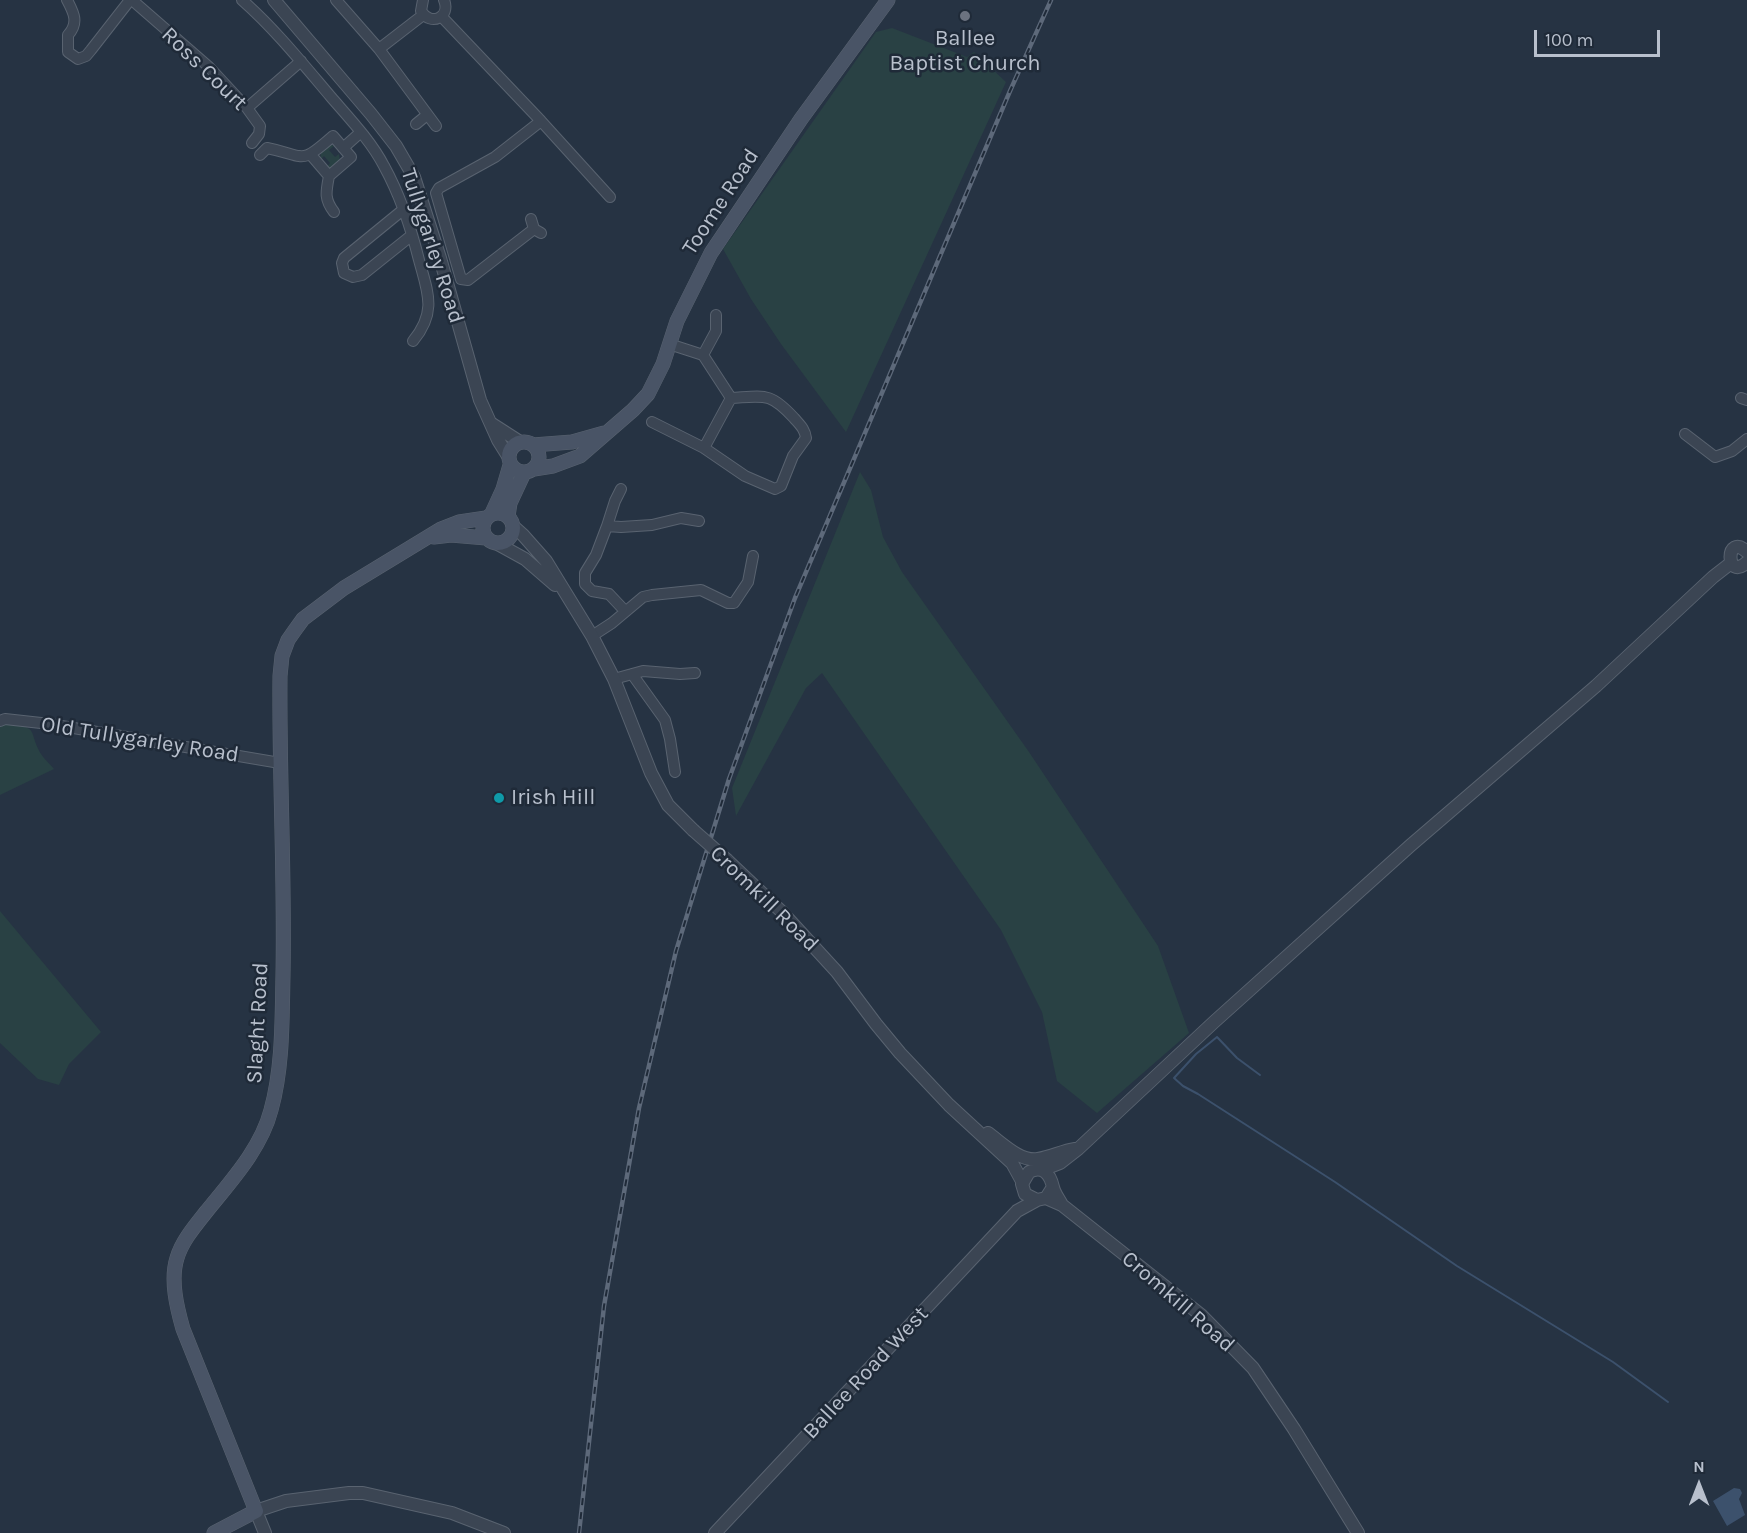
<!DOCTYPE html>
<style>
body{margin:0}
#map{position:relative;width:1747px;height:1533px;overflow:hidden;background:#263343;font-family:Karla,sans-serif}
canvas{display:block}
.north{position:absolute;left:1669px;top:1455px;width:60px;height:60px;-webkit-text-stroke:4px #1f2a38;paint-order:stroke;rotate:0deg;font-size:16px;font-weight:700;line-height:24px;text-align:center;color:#b8c0cd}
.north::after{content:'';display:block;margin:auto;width:21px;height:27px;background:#b8c0cd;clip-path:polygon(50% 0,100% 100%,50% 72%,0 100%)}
.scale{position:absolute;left:1534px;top:30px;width:126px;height:27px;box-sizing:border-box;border:3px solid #b8c0cd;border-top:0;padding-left:8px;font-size:18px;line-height:21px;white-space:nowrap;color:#b8c0cd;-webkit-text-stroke:4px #1f2a38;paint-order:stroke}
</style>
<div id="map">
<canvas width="1747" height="1533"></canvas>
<div class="north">N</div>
<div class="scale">100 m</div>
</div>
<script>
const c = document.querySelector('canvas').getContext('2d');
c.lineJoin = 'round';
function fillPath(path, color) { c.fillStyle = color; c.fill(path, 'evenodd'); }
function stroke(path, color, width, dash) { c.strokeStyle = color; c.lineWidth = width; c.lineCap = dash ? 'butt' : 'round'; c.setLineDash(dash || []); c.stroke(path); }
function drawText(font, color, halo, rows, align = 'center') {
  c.font = font + ' Karla,sans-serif'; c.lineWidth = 5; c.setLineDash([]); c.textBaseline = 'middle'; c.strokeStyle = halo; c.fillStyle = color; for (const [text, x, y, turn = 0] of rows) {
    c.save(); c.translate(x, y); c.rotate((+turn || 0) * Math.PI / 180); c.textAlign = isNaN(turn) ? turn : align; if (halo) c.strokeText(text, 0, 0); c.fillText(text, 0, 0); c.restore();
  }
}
const green = new Path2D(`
 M892 28 967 57 974 52 1006 82 846 432 781 344 751 299 723 249 876 32Z
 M330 144 334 146 329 150 335 157 339 154 340 162 330 169 326 168 330 163 324 156 321 159 320 151Z
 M860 472 871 490 883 537 902 572 1029 752 1158 946 1189 1033 1097 1113 1057 1081 1042 1012 1001 930 822 673 806 688 736 816 732 788Z
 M5 723C41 728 27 729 41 754 44 759 50 764 54 769L0 795V725Z
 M0 911 101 1032 69 1064 59 1085 38 1079 0 1043Z`);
const water = new Path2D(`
 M1734 1488 1740 1489 1742 1493 1739 1499 1745 1515 1727 1526 1713 1501Z`);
const stream = new Path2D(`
 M1260 1075 1237 1058 1217 1037 1196 1054 1174 1078 1183 1086 1198 1094 1335 1182 1457 1266 1613 1362 1668 1402`);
const minor = new Path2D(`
 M67 0C74 13 79 23 68 35V52L78 59 86 56 91 50 130 0
 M132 0 209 67 247 108 260 126 259 134 252 143
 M242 0C275 29 303 64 331 97 350 119 371 141 384 166 400 195 411 228 419 260 428 293 437 312 413 341
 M336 0 379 49 436 126
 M423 0 421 11C431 27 451 17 444 0
 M442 17 541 121 610 197
 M379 49 423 15
 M247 108 301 61
 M416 124 427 115
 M343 148 361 132
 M260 155 267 148C307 156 299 166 333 136L351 157 329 176 311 155
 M329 176C326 192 324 199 334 212
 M404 209 344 258 342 263 344 273 353 277 362 275 412 235
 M531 219 534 229 541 233
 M534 229 468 280 461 279 436 193 439 188 495 157 541 121
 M703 355 716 331V315
 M1741 398 1747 400
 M652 422 704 448 745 476 775 489 781 486 793 456 806 438C805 429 800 425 794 418 770 392 765 396 731 398L703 355 669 344
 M1685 434 1715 457 1732 451 1747 439
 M704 448 731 398
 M607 526 615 501 621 489
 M625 611 609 594 592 591 585 584V573L596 555 607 526 621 527 652 525 681 518 699 521
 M592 636 612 623 643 597 652 595 701 590 728 603H734L748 582 753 556
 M632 674 665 720 670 739 675 772
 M614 679 643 671 680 674 695 673
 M0 721 5 719 50 724 280 763`);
const tertiary = new Path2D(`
 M274 0 371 114 396 146 414 177 440 258 480 400 498 440 508 456
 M492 424 520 442
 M513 526 523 535 546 561 592 636 614 679 651 773 668 805 693 830
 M496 543 525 559 555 585
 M1747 552C1725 531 1725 583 1747 562
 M727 860 782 912 837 972 876 1024 900 1053 949 1105 1012 1163 1023 1183
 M988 1133C1002 1143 1020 1162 1038 1159 1051 1157 1062 1151 1075 1149
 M1042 1170 1060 1163 1078 1149 1214 1022 1411 845 1596 686 1713 577 1731 563
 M1053 1187 1046 1198 1037 1200 1025 1194 1022 1184 1029 1172C1043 1165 1050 1174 1053 1187 1054 1193 1059 1199 1062 1205
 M1046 1198 1062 1205 1201 1315 1253 1368 1294 1429 1358 1533
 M265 1533 256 1511 286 1501 349 1493H363L452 1513 504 1533
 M715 1533 1017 1211 1037 1200`);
const secondary = new Path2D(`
 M509 457a15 15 0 1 1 30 0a15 15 0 1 1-30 0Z
 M533 445 572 442 604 433
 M534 469 553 466 580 456 633 410 648 394 663 364 677 321 711 253 801 119 888 0
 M483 528a15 15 0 1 1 30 0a15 15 0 1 1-30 0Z
 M492 513 503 489 510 465
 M508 516 510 503 524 473
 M434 537 451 535 486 538
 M214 1533 256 1511 183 1329C177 1308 170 1280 177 1258 182 1241 195 1226 206 1212 230 1182 261 1149 271 1110 283 1067 282 1019 283 975 285 875 279 776 280 676L282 656 288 640 295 630 303 619 344 588 441 529 459 522 486 518`);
const rail = new Path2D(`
 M579 1533 604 1306 639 1108 676 951 704 860 729 779 795 598 1010 91 1051 0`);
const tertiaryBridge = new Path2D(`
 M693 830 727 860`);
const markers = [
 [965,16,6,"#6b7280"],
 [499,798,6,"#0f9aa8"]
];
const poiNames = [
 ["Ballee",965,39],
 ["Baptist Church",965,64],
 ["Irish Hill",511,798,"left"]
];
const streetNames = [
 ["Ross Court",204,69,44],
 ["Toome Road",721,202,-57],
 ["Tullygarley Road",432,246,72],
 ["Old Tullygarley Road",140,740,9],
 ["Cromkill Road",764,899,44],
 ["Slaght Road",258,1023,-87],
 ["Cromkill Road",1178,1302,41],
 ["Ballee Road West",866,1373,-47]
];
fillPath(green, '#294144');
fillPath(water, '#3c516c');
stroke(stream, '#3c516c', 2);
stroke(minor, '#596370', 12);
stroke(tertiary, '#596370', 14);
stroke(secondary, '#596370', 15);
stroke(minor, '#3b4553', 10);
stroke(tertiary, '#3b4553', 12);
stroke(secondary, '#495466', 14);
stroke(rail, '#5d697a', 4.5);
stroke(rail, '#1f2a38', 2, [7]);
stroke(tertiaryBridge, '#596370', 14, []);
stroke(tertiaryBridge, '#3b4553', 12);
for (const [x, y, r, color] of markers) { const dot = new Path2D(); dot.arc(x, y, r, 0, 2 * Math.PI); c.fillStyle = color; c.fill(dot); stroke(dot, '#1f2a38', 2); }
drawText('22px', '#b8c0cd', '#1f2a38', poiNames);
drawText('22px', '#b8c0cd', '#1f2a38', streetNames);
</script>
